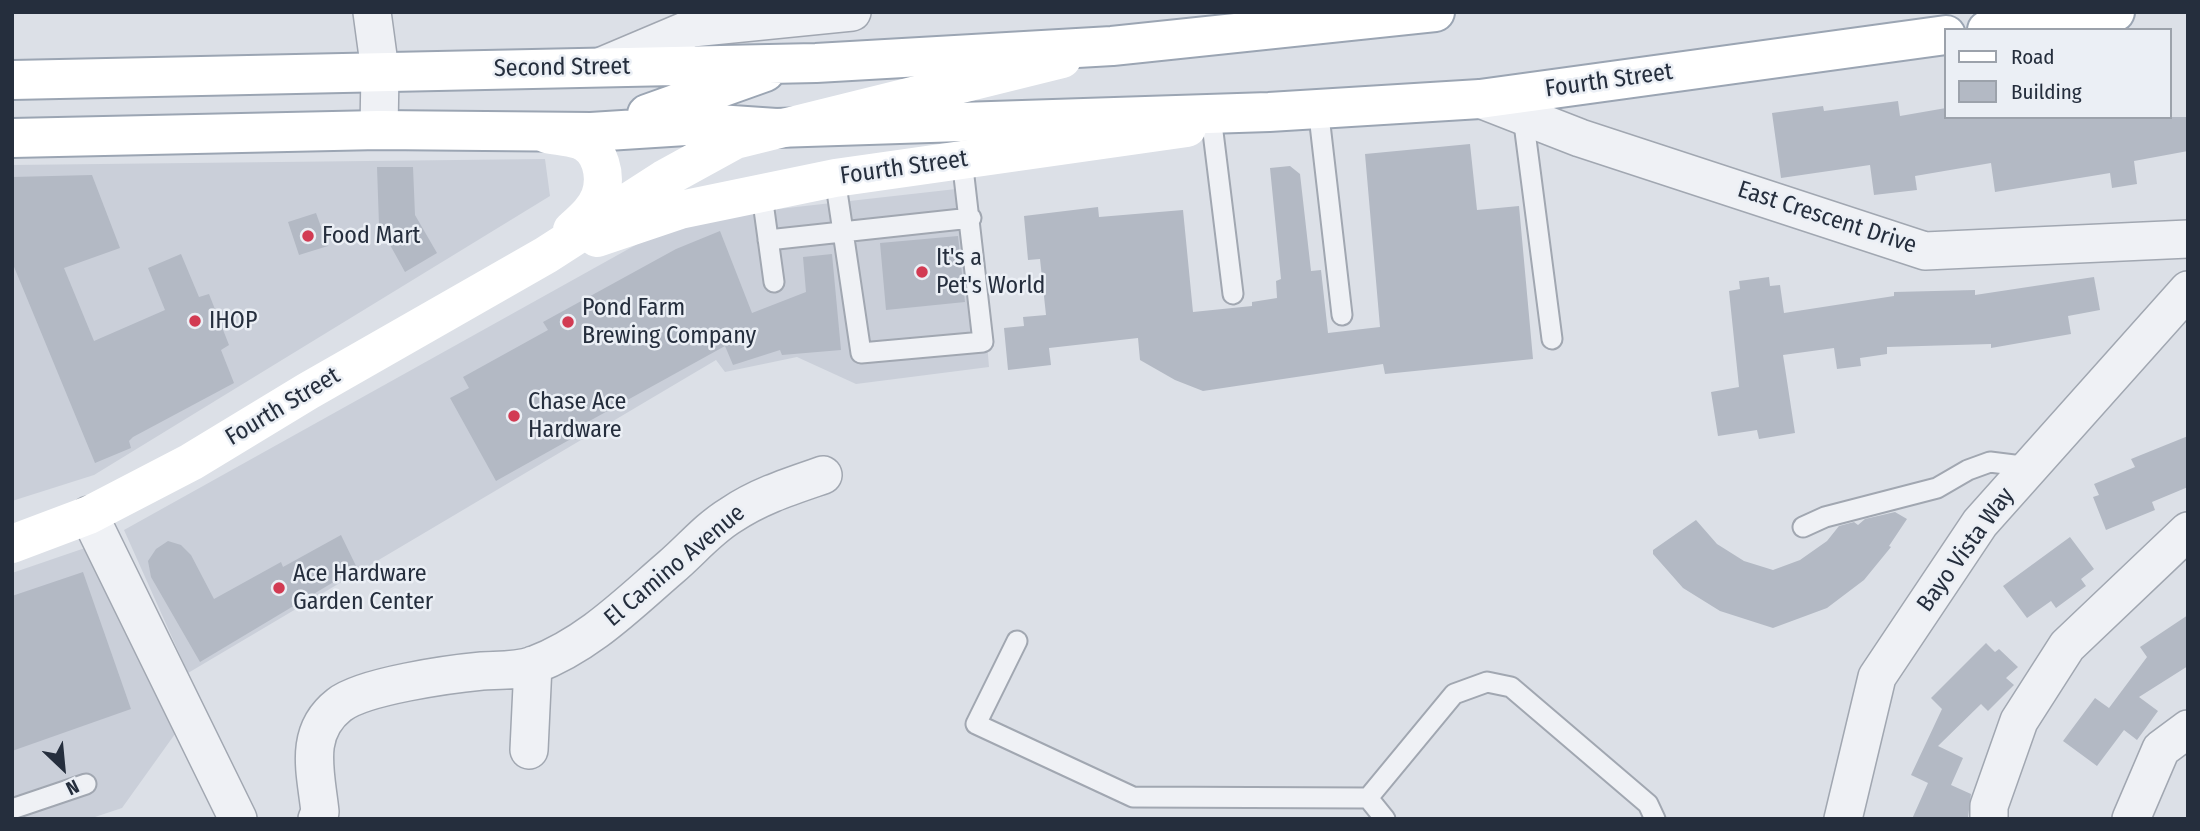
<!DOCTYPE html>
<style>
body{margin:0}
#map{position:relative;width:2200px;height:831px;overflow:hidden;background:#dce0e7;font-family:"Fira Sans Condensed",sans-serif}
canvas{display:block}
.frame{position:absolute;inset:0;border:14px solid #252e3d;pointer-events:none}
.legend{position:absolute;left:1944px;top:28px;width:228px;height:91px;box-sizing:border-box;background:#ebeff5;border:2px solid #9ca2ab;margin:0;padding:9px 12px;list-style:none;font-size:21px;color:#252e3d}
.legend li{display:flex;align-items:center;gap:14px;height:35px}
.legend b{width:35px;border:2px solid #9ca2ab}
.north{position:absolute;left:28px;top:733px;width:70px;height:70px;-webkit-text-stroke:5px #ebeff5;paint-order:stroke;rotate:154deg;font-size:19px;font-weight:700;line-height:28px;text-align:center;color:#252e3d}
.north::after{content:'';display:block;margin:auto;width:24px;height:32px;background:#252e3d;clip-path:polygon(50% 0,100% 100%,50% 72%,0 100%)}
</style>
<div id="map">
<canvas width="2200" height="831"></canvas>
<div class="frame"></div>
<ul class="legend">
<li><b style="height:9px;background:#fff"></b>Road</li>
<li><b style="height:19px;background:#b3b9c4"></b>Building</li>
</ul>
<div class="north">N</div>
</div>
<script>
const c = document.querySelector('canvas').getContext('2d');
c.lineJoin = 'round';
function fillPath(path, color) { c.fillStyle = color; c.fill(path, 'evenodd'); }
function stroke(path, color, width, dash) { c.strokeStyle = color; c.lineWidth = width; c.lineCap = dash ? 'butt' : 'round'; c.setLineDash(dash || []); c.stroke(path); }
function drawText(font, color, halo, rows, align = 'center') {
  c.font = font + ' "Fira Sans Condensed",sans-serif'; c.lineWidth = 5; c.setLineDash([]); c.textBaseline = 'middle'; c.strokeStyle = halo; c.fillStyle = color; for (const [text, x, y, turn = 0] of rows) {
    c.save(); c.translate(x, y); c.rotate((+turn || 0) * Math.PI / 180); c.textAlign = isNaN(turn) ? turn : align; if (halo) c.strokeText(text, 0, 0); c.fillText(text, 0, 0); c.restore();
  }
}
const built = new Path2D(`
 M545 159 550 196 94 475 12 501V165Z
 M974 187 989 367 856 384 797 357 725 372 716 360 188 673 124 530 650 237 725 215Z
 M85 548 175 734 122 808 89 819H12V573Z`);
const building = new Path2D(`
 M1898 101 1900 116 1946 108V117H2188V151L2134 161 2137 184 2112 188 2110 173 1995 192 1991 163 1915 176 1917 190 1874 195 1870 165 1781 178 1772 113 1823 106 1824 111Z
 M1470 144 1477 210 1519 206 1533 359 1385 374 1383 364 1203 391 1175 380 1140 360 1138 338 1049 348 1051 365 1008 370 1004 328 1024 326 1023 317 1046 315 1040 259 1028 260 1024 216 1098 207 1099 217 1183 210 1193 312 1252 306V302L1277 298 1276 281 1281 279 1270 168 1290 166 1300 174 1311 271 1321 270 1328 333 1380 327 1365 154Z
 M377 167H413L415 215 437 253 405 272 379 225Z
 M92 175 120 248 64 268 94 341 165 310 148 268 181 254 199 297 209 294 229 345 221 350 234 383 133 437 129 441 131 448 95 463 12 262V177Z
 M316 213 328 246 299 255 288 222Z
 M720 231 752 313 806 292 803 257 832 254 841 350 782 355 780 350 733 365 725 346 575 429 578 435 496 481 450 398 469 388 463 377 548 330 543 322 676 249Z
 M958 236 965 302 886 310 880 243Z
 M1769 277 1770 286 1780 285 1784 313 1894 296V292L1975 290V295L2094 277 2100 310 2068 316 2071 334 1991 348V344L1887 347V354L1860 358 1861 366 1837 369 1834 348 1783 355 1795 433 1759 439 1757 430 1718 436 1711 392 1739 387 1729 291 1740 289 1739 281Z
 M2188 436V487L2152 502 2155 510 2106 530 2093 497 2099 495 2094 484 2135 467 2131 459Z
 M1895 512 1907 519 1889 546 1891 547 1864 580 1827 608 1773 628 1720 611 1683 588 1653 554V550L1696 520 1717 544 1744 561 1773 570 1800 560 1827 541 1839 526 1854 522 1858 525 1865 519Z
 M341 535 357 568 200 662 151 577 148 561 156 549 168 541 181 545 191 555 214 599 281 562 283 567Z
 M2070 537 2094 569 2081 579 2086 586 2056 608 2051 601 2027 618 2003 586Z
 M83 572 131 709 12 751V596Z
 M2188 615V666L2139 697 2158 711 2137 740 2124 730 2097 766 2063 741 2095 698 2109 708 2147 657 2140 647Z
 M1986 643 1995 652 1999 649 2018 667 2006 678 2014 685 1988 711 1981 704 1938 746 1963 758 1951 785 1971 794 1968 818 1912 819 1928 783 1911 775 1942 709 1931 698Z`);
const lane = new Path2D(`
 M1318 107 1342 315
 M1523 116 1552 339
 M1212 124 1233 294
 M835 178 861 353 983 342 962 159
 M762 195 774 282
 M768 240 971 218
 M1803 527 1825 517 1937 488 1968 470 1990 462 2030 467
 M1017 641 976 724 1133 797 1368 798
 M12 809 86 784
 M1385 819 1368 798 1454 694 1487 682 1511 687 1648 804 1655 819`);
const street = new Path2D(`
 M372 12 380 71 379 130
 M602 66 692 28 852 12
 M1480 99 1580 138 1925 251 2188 239
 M89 515 238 819
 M529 750 533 665
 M317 819 320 812C316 773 303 733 339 705 363 686 450 674 482 671 500 670 517 671 534 665 589 644 628 604 671 567 691 550 708 529 731 515 759 496 791 486 823 475
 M1843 819 1877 677 1980 523 2188 290
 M1989 819V806L2019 721 2067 646 2188 531
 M2131 819 2161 749 2188 729`);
const secondary = new Path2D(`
 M547 134C557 136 569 137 579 140 601 148 607 176 600 196 595 210 583 220 572 230
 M597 238 680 210 835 178 1187 128
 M12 544 89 515 191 462 308 391 546 255 664 179 735 140 1062 59`);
const primary = new Path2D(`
 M1987 30 2115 12
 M12 80 816 63 1112 46 1435 12
 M647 114 765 72
 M12 138 379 130 591 132 717 124 776 128 1269 112 1480 99 1946 35`);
const markers = [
 [308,236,7,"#d23b53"],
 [922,272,7,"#d23b53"],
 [195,321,7,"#d23b53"],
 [568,322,7,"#d23b53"],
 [514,416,7,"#d23b53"],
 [279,588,7,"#d23b53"]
];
const streetNames = [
 ["Second Street",562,68,-1],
 ["Fourth Street",1609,81,-8],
 ["Fourth Street",904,168,-8],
 ["East Crescent Drive",1827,218,18],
 ["Fourth Street",283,407,-31],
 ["Bayo Vista Way",1966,550,-54],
 ["El Camino Avenue",675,566,-40]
];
const poiNames = [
 ["Food Mart",322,236],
 ["It's a",936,258],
 ["Pet's World",936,286],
 ["Pond Farm",582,308],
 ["Brewing Company",582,336],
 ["IHOP",209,321],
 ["Chase Ace",528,402],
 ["Hardware",528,430],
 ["Ace Hardware",293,574],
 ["Garden Center",293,602]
];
fillPath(built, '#cacfd9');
fillPath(building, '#b3b9c4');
stroke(lane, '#a1a7b1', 23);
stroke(street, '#a1a7b1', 40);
stroke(primary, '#9ba5b3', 42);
stroke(lane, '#eff1f5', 19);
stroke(street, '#eff1f5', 37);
stroke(secondary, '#fff', 38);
stroke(primary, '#fff', 38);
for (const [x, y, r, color] of markers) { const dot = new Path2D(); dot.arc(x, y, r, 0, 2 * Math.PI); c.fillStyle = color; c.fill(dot); stroke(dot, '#ebeff5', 2.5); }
drawText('24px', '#252e3d', '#ebeff5', streetNames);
drawText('24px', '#252e3d', '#ebeff5', poiNames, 'left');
</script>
